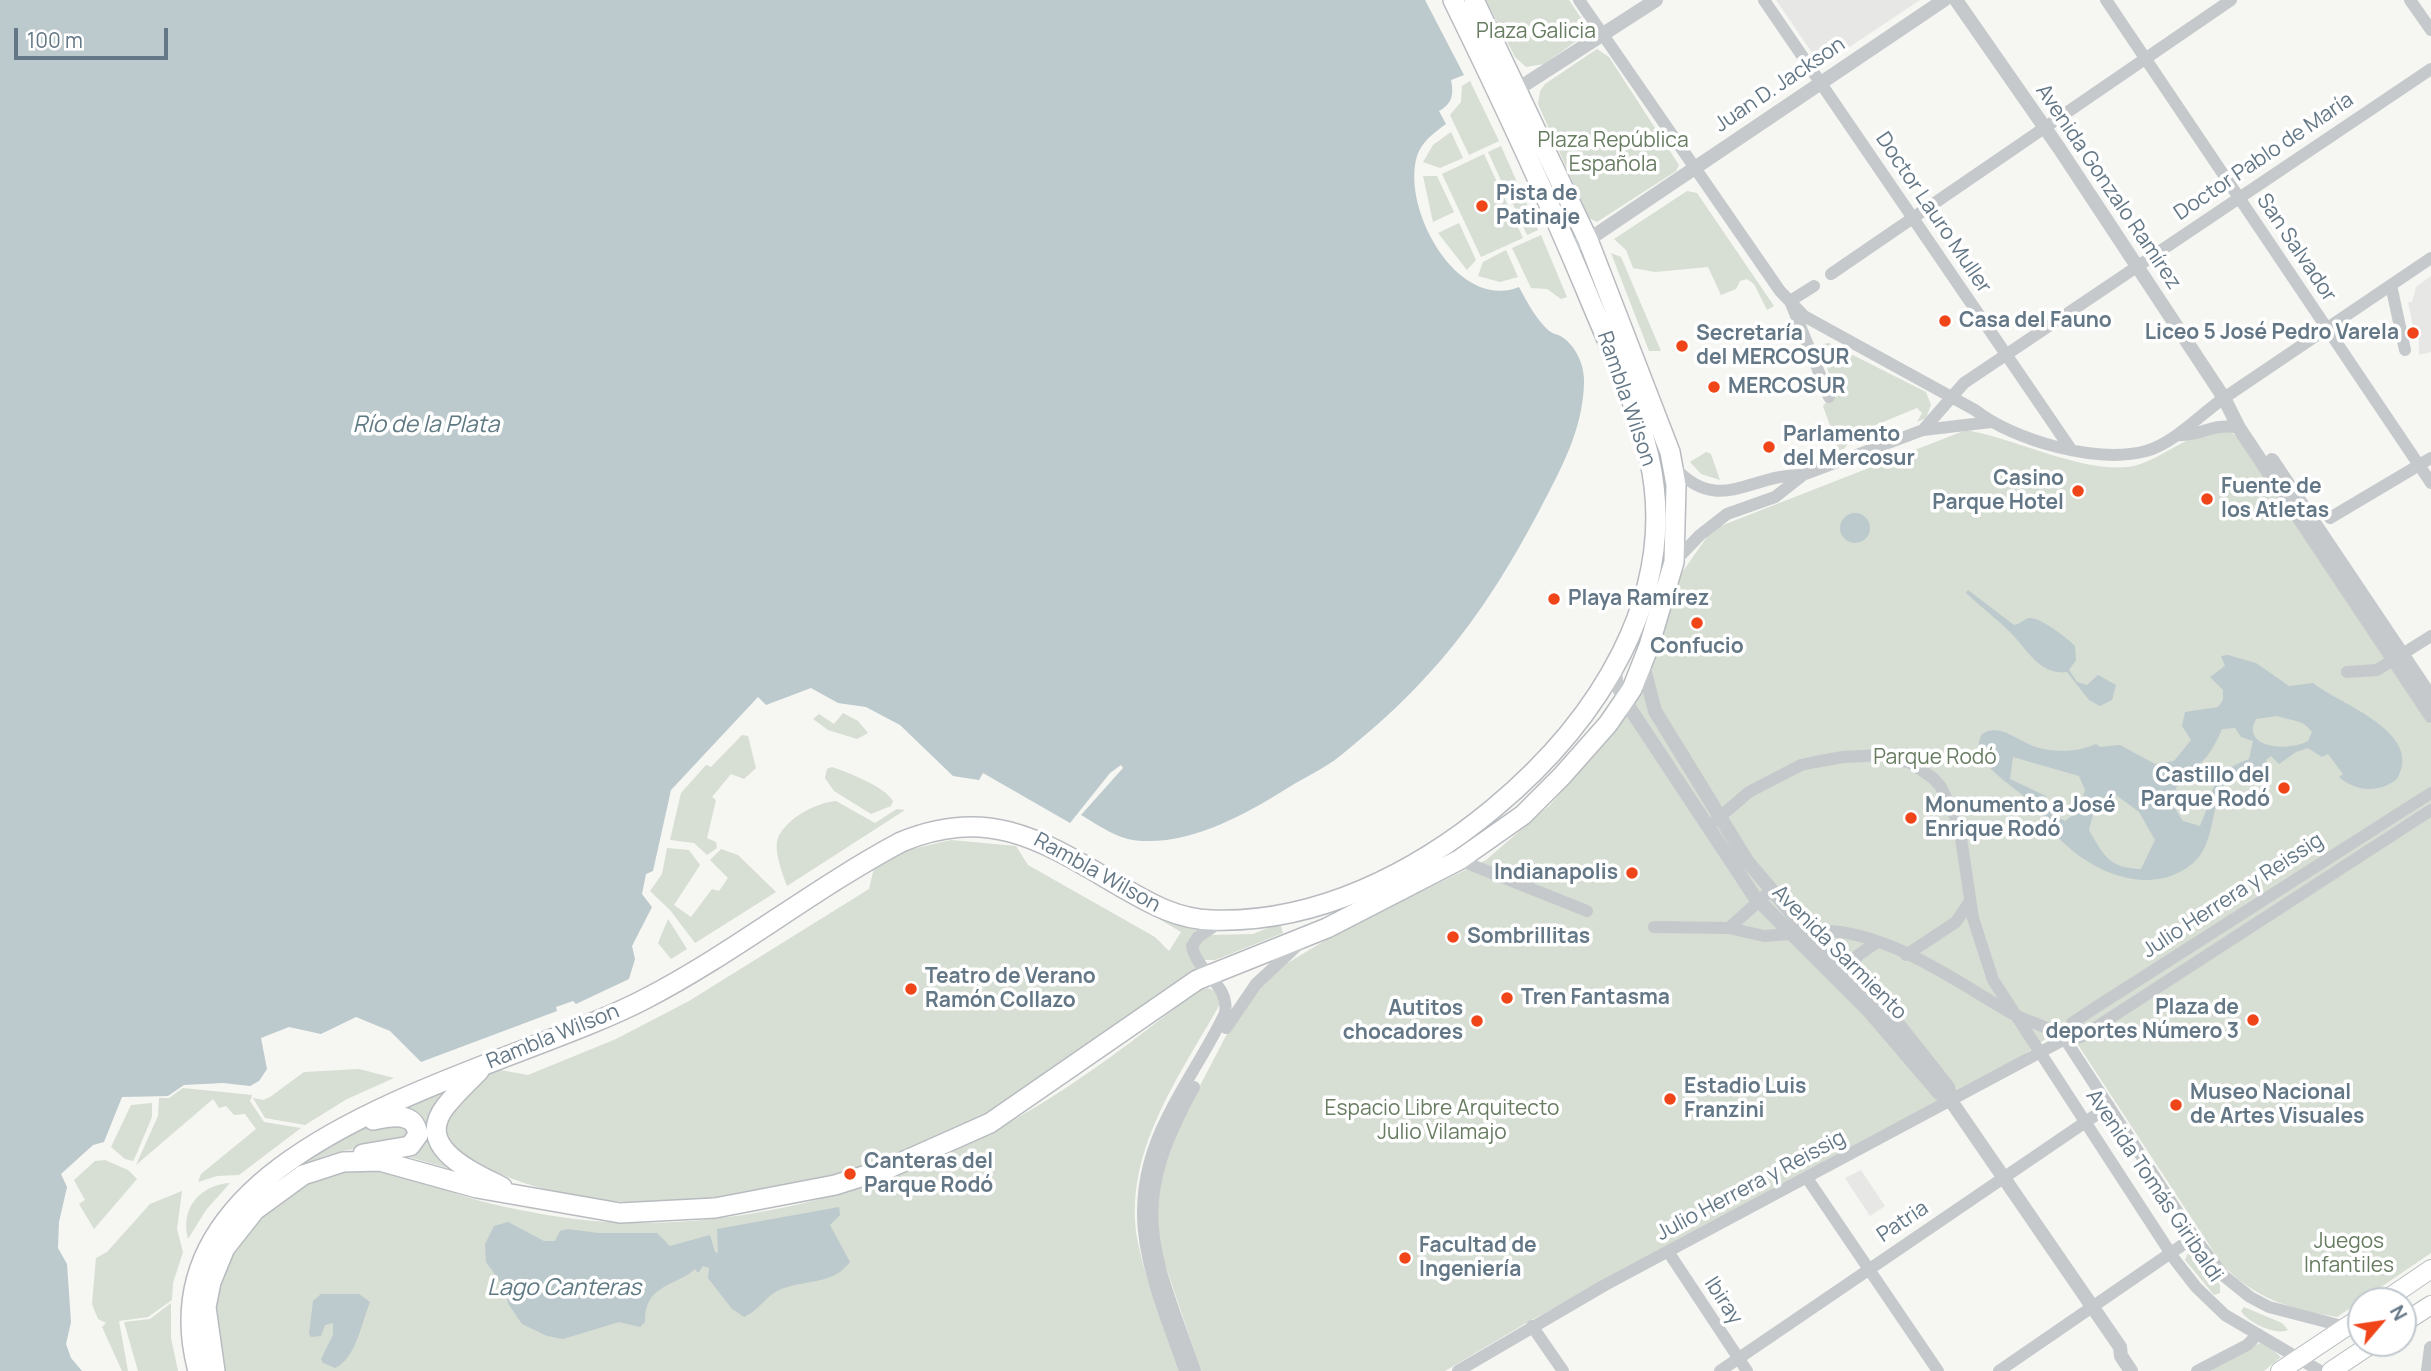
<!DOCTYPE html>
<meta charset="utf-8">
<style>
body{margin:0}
#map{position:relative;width:2431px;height:1371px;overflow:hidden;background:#f6f6f2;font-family:Manrope,sans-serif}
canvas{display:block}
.north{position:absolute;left:2347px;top:1287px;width:70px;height:70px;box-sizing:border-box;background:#fff;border:2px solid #c1c9cf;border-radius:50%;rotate:61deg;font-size:19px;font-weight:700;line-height:28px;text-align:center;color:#637786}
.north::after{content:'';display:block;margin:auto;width:24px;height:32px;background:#f04519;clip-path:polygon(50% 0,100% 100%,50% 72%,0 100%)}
.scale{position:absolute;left:14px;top:28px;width:154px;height:32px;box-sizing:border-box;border:4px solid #637786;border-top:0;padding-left:9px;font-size:21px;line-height:24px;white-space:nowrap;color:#637786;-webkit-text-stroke:5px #fff;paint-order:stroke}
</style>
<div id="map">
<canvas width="2431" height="1371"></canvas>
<div class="north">N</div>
<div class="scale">100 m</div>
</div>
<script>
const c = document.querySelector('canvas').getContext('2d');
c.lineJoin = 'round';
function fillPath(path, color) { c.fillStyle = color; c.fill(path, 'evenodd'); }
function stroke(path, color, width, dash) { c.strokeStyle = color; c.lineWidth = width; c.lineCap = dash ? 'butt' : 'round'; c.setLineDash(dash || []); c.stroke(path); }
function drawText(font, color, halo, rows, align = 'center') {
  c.font = font + ' Manrope,sans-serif'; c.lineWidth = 7; c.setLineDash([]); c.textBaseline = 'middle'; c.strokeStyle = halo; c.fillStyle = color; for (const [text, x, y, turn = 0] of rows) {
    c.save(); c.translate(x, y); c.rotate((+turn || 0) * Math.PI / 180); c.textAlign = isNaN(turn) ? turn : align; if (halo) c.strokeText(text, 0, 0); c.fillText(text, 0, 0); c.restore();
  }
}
const built = new Path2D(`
 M1776 0H1920L1821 66Z
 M2431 276V352L2419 355V334L2410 335 2413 326 2408 302H2412L2416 287Z
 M1861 1170 1885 1206 1870 1216 1845 1178Z`);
const green = new Path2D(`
 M1486 0H1569L1587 27 1588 33 1544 64 1526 67 1515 57Z
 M1597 49 1609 57 1679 165 1676 171 1597 222 1589 218 1538 104 1540 91 1545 84Z
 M1470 81 1499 141 1469 155 1450 115 1461 102 1462 86Z
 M1451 132 1463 158 1440 168 1423 162 1433 145Z
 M1501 146 1517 182 1505 189 1488 152Z
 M1484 154 1523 238 1481 257 1442 174Z
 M1423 176H1437L1454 212 1433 222Z
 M1687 191 1697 193 1774 306 1767 310 1754 284 1747 279 1740 281 1736 289 1721 295 1708 267 1655 272 1633 268 1626 250 1614 239Z
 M1523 195 1538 230 1527 235 1511 200Z
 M1459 223 1476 260 1467 270 1438 233Z
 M1541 235 1567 297 1561 299 1547 289 1531 288 1512 248Z
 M1506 250 1518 277 1500 282 1478 276 1483 262Z
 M1611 253 1621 257 1661 351H1649Z
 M1829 343 1926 392 1931 405 1926 418 1917 422 1922 413 1917 408 1856 433 1844 449 1839 451 1823 406 1835 391 1821 351 1823 344Z
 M1966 430C2014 438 2079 472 2128 467 2160 463 2198 424 2227 431 2236 433 2242 443 2247 449L2431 724V1253L2337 1317C2291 1310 2253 1298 2221 1263L2065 1025 2019 1058 1528 1322 1445 1371H1201L1161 1252 1157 1230 1156 1191 1181 1122 1239 1011 1255 991 1286 964 1344 929 1486 860 1550 805 1609 738 1640 693 1676 581 1707 537 1718 527Z
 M1706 452 1711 454 1720 480 1701 474 1690 462Z
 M843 713 858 721 868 733 857 739 828 730 813 719 819 714 834 724Z
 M742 735 748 736 756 768 744 779 731 774 712 797 716 800 707 838 716 842 717 848 707 855 694 843 670 840 681 793 706 765 711 767Z
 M832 767C849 773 884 786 893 801L891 806 871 814 834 791 825 778 827 769Z
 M836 801 875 823 897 809 905 810 787 886C783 875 775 854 777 842 781 821 816 802 836 801Z
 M951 840 1016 846 1028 865 1155 937 1169 951 1181 932 1139 907 1200 927C1179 947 1195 949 1197 970 1174 981 1156 999 1136 1013 1092 1045 1038 1087 991 1112 838 1196 605 1249 449 1147L444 1123 484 1074 495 1069 528 1075 616 1039 689 1001 869 889 874 868 908 850Z
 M667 848 689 850 700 865 674 905 691 917 712 889 719 891 728 878 710 860 721 849 738 855 776 892 695 943 670 910 650 891 662 874Z
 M668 919 687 949 671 959 658 943Z
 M1280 923 1283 933 1215 960H1203L1197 945 1208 935 1253 934Z
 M1208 988 1217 992 1220 1004C1179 1077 1121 1155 1138 1243 1147 1287 1166 1329 1180 1371H221C202 1303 224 1246 277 1202 285 1195 295 1184 305 1180 318 1175 356 1166 369 1167 397 1169 433 1186 460 1195 488 1204 518 1210 547 1215 704 1242 880 1197 1017 1118 1081 1082 1139 1036 1197 991Z
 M359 1069 394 1078 347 1099 305 1125 265 1118 253 1098 263 1100 270 1097 304 1072Z
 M453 1086 444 1099 447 1168 399 1154 417 1147 400 1111Z
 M183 1088 252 1095 250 1101 264 1122 301 1128 239 1175 217 1176 198 1182 201 1174 256 1129 245 1114 234 1115 226 1106 219 1108 213 1099 136 1165 158 1116 159 1098H169Z
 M152 1103V1117L136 1155 133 1161 125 1159 111 1147 131 1105Z
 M389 1122 410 1127V1139L401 1144C380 1146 358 1147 338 1152 271 1169 209 1233 201 1302 198 1326 202 1348 208 1371H205C178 1277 225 1210 302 1161 331 1142 355 1128 389 1122Z
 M105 1160 128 1170 137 1179 94 1229 79 1204 85 1200 74 1180 95 1161Z
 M230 1183 206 1210 188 1239C180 1208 200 1185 230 1183Z
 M182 1191 177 1229 183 1252 173 1283 172 1300 148 1317 119 1321 128 1371H122L102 1327 106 1323 98 1319 92 1304 96 1258 107 1252 150 1204Z
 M2188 1253H2194L2220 1285V1293L2214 1295 2185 1260Z
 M171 1303V1338L178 1371H138L124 1322 150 1319Z
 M2244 1307 2282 1323 2288 1330C2276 1336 2247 1322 2241 1311Z
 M2263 1342 2281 1357 2264 1371H2206L2241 1350Z`);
const water = new Path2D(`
 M0 0H1425L1464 75 1451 80C1454 95 1452 104 1439 111L1446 124C1434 133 1422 141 1417 156 1401 208 1457 312 1519 287 1527 302 1536 319 1548 330 1552 334 1558 334 1562 337 1576 346 1585 366 1584 383 1583 430 1560 471 1539 511 1484 615 1432 683 1340 756 1324 769 1303 778 1286 789 1244 815 1194 843 1143 841 1120 841 1100 826 1081 815L1123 768 1121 765 1110 773 1070 823 983 773 979 780 953 776 900 725 866 707 838 703 811 688 766 705 758 697 671 790 653 871 646 874 642 894 652 907 632 946 635 959 629 979 576 1004 573 1001 556 1007 557 1011 421 1062 390 1031 356 1017 321 1034 289 1027 261 1038 267 1069 259 1081 250 1086 223 1083 184 1085 168 1096 122 1097 104 1142 93 1145 61 1174 67 1187 59 1222 58 1248 67 1264 71 1322 66 1344 71 1358 82 1371H0Z
 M1840 528a15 15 0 1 1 30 0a15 15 0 1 1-30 0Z
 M1968 590 2014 625C2021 624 2024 619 2029 618 2039 616 2069 639 2075 646L2076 660 2069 670 2077 682 2087 685 2098 675 2116 685 2112 700 2100 706 2089 700 2067 672C2040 676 2027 649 2011 633 1997 619 1981 607 1966 593Z
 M2228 655 2256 663 2289 686 2313 683C2339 704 2425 732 2397 779 2380 793 2356 792 2339 777L2343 774 2328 754 2322 757 2308 748 2296 752 2279 764 2271 756 2266 760 2271 770 2242 773 2223 786C2210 811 2215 845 2192 864 2147 900 2085 869 2053 832 2046 824 2042 814 2034 806 2017 787 1988 774 1977 750L1981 735C1998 721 2019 742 2036 747 2055 753 2078 752 2096 744L2100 747 2120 745 2155 764 2174 761 2191 740 2182 726 2185 712 2218 707 2223 700V690L2210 677 2225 666 2221 656ZM2277 716C2291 721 2303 719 2312 732L2308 741C2288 752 2240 748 2256 719ZM2235 728 2241 737 2253 741 2249 759C2207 775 2216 791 2200 826L2183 821 2171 802 2181 775C2204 765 2212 752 2222 729ZM2013 757 2079 776 2085 790 2078 811 2065 821C2053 814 2047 810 2046 796L2010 779ZM2116 795 2139 812 2155 840 2141 869C2109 868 2104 856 2089 830L2097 799Z
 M839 1207 840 1215 830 1225 850 1262C834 1284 807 1280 784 1288 767 1293 760 1310 744 1317L732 1309 708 1278 709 1268 703 1266 698 1273 695 1269C677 1286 644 1284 645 1322L640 1327 619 1322 563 1339 547 1336 522 1324 509 1305 502 1284 486 1262 485 1244 494 1226 508 1222 544 1241H555L560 1231 568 1229 598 1233H657L670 1246 710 1235 715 1252 718 1253 717 1229Z
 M321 1294H359L370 1302C362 1321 356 1359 335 1368L323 1363 321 1359 333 1335V1323L325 1325 321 1336 311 1337 309 1334 313 1301Z`);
const minor = new Path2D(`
 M1579 0 1780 291 1804 316 1975 410C2014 441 2098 464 2146 451 2173 444 2201 414 2224 398 2293 351 2362 305 2431 258
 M1764 0 2070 448
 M2106 0 2431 483
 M2410 0 2431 30
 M1831 274 2231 0
 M2391 285 2405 350
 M1814 286 1790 301 1829 397
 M1923 430 1991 422
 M2177 435C2199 437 2213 422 2239 428
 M1673 466C1719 517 1751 473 1803 475
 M2330 518 2431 458
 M1674 562 1700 535 1727 514 1775 497 1803 475 1923 430 1964 383 2431 69
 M2347 672 2377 670 2431 636
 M1715 821 1749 792 1801 765 1815 762 1843 757 1884 755 1911 763 1933 778 1941 787 1959 825 1973 918 1993 980 2175 1260 2196 1287 2225 1315 2320 1371
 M1459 860 1587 911
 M1654 927 1729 928 1764 936 1790 934
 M1729 928 1770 891
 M1808 932C1876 922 1955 981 2011 1013 2030 1023 2048 1025 2065 1039L2194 1237 2224 1276 2250 1297 2269 1307 2346 1327
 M1906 955 1956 922 1970 901
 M1850 974 1857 956 1877 942
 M1226 1028 1256 984 1301 942
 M2065 1039 2072 1023 2090 1011 2431 793
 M1194 1087C1126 1210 1152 1247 1195 1371
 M1807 1178 1938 1371
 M1669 1253 1747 1371
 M1532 1326 1563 1371
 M1185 1371C1153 1278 1118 1212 1168 1116 1185 1081 1208 1049 1225 1013 1230 984 1197 973 1192 946L1198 937 1220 922
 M1458 1371 1605 1285 2065 1039 2081 1037 2431 810
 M1720 1371 2109 1106
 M1999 1371 2194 1237
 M2197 1371 2247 1345 2258 1334`);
const tertiary = new Path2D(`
 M1956 0 2059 148 2224 398 2239 428 2431 716
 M1510 94 1656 0
 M1568 248 1588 240 1944 0
 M2272 460 2431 697
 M1643 665 1655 711 1747 861 1805 929 1895 1020 1948 1087 1951 1101
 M1615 669 1616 682 1625 701 1754 896 1868 1010 1939 1093 1951 1101 2120 1347 2121 1356 2131 1371
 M2428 1371 2431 1348`);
const secondary = new Path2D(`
 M2384 1301 2431 1269
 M2403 1323 2431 1305
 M2280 1371 2361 1317
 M2331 1371 2373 1343`);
const primary = new Path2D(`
 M479 1071C468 1082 455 1094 445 1107 414 1148 473 1172 502 1187
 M363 1154 410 1146 418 1135C415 1111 391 1116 373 1120
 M198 1371C136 1141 500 1075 645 999 734 953 813 889 901 842 993 804 1047 844 1125 889 1153 905 1178 919 1211 920 1315 924 1416 873 1494 808 1596 723 1681 596 1649 457 1636 400 1608 344 1586 290 1545 192 1500 96 1453 0
 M215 1371 206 1307 211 1282 225 1248 255 1210 303 1175 343 1162 380 1161 477 1188 620 1213 715 1208 835 1185 889 1168 990 1123 1197 980 1327 928 1459 860 1523 815 1562 776 1608 724 1632 689 1649 646 1674 562 1676 485 1670 452 1588 240 1474 0`);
const markers = [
 [1482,206,7,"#f04519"],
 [1945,321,7,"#f04519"],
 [2413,333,7,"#f04519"],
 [1682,346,7,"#f04519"],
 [1714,387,7,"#f04519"],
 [1769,447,7,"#f04519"],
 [2078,491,7,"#f04519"],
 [2207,499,7,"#f04519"],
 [1554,599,7,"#f04519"],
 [1697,623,7,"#f04519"],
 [2284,788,7,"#f04519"],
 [1911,818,7,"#f04519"],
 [1632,873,7,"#f04519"],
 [1453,937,7,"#f04519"],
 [911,989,7,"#f04519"],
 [1507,998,7,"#f04519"],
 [2253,1020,7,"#f04519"],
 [1477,1021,7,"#f04519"],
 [1670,1099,7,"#f04519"],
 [2176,1105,7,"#f04519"],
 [850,1174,7,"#f04519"],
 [1405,1258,7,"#f04519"]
];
const parkNames = [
 ["Plaza Galicia",1536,32],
 ["Plaza República",1613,141],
 ["Española",1613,165],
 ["Parque Rodó",1935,758],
 ["Espacio Libre Arquitecto",1442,1109],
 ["Julio Vilamajo",1442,1133],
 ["Juegos",2349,1242],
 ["Infantiles",2349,1266]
];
const streetNames = [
 ["Juan D. Jackson",1780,85,-34],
 ["Doctor Pablo de María",2264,157,-34],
 ["Avenida Gonzalo Ramírez",2108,187,56],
 ["Doctor Lauro Muller",1933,213,56],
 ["San Salvador",2296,248,56],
 ["Rambla Wilson",1626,399,71],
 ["Rambla Wilson",1097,873,29],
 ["Julio Herrera y Reissig",2233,896,-33],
 ["Avenida Sarmiento",1839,953,45],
 ["Rambla Wilson",553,1037,-22],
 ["Julio Herrera y Reissig",1751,1186,-28],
 ["Avenida Tomás Giribaldi",2154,1186,56],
 ["Patria",1903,1222,-34],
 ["Ibiray",1723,1301,57]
];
const poiNames = [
 ["Pista de",1496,194],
 ["Patinaje",1496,218],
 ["Casa del Fauno",1959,321],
 ["Liceo 5 José Pedro Varela",2399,333,"right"],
 ["Secretaría",1696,334],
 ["del MERCOSUR",1696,358],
 ["MERCOSUR",1728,387],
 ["Parlamento",1783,435],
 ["del Mercosur",1783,459],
 ["Casino",2064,479,"right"],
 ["Parque Hotel",2064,503,"right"],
 ["Fuente de",2221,487],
 ["los Atletas",2221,511],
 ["Playa Ramírez",1568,599],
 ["Confucio",1697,647,"center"],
 ["Castillo del",2270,776,"right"],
 ["Parque Rodó",2270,800,"right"],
 ["Monumento a José",1925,806],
 ["Enrique Rodó",1925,830],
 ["Indianapolis",1618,873,"right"],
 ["Sombrillitas",1467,937],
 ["Teatro de Verano",925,977],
 ["Ramón Collazo",925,1001],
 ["Tren Fantasma",1521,998],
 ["Plaza de",2239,1008,"right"],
 ["deportes Número 3",2239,1032,"right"],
 ["Autitos",1463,1009,"right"],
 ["chocadores",1463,1033,"right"],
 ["Estadio Luis",1684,1087],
 ["Franzini",1684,1111],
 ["Museo Nacional",2190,1093],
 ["de Artes Visuales",2190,1117],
 ["Canteras del",864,1162],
 ["Parque Rodó",864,1186],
 ["Facultad de",1419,1246],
 ["Ingeniería",1419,1270]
];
const waterNames = [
 ["Río de la Plata",426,426],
 ["Lago Canteras",564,1289]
];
fillPath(built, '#e7e8e6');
fillPath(green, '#d7ded3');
fillPath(water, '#bcc9cd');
stroke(secondary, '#b5bbbf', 20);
stroke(primary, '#b8bcc0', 22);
stroke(minor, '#c5c9cc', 12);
stroke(tertiary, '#c5c9cc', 14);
stroke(secondary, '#fff', 18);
stroke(primary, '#fff', 19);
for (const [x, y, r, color] of markers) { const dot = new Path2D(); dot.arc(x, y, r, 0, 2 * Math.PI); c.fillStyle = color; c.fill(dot); stroke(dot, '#fff', 2.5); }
drawText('21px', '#687c62', '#fff', parkNames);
drawText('21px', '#637786', '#fff', streetNames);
drawText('bold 21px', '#637786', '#fff', poiNames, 'left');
drawText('italic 23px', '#5f7a83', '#fff', waterNames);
</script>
